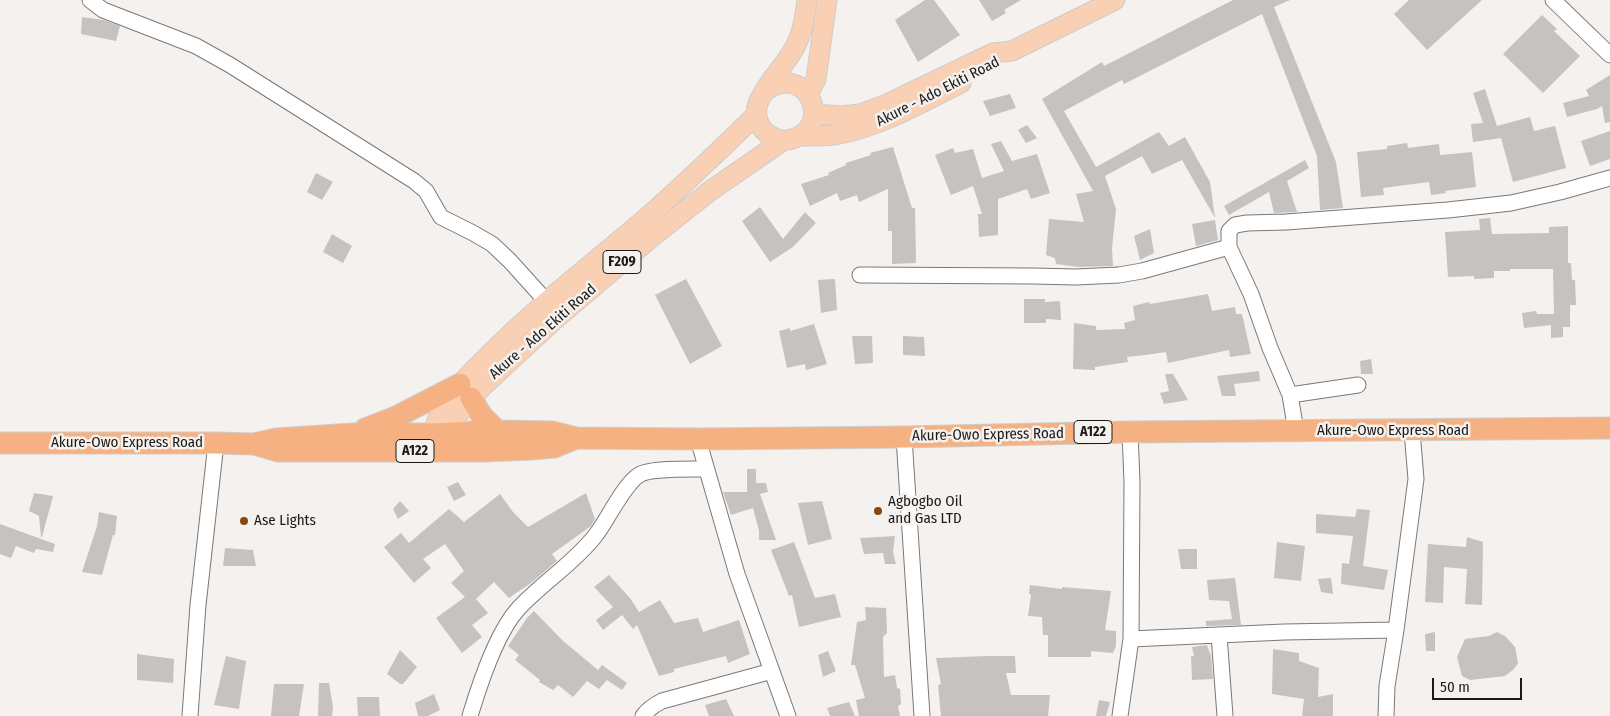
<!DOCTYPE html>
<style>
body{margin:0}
#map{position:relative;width:1610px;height:716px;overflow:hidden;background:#f5f1ef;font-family:"Fira Sans Condensed",sans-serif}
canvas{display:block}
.scale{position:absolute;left:1432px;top:678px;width:90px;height:22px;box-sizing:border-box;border:2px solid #1b1a19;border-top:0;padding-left:6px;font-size:15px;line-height:18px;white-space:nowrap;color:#1b1a19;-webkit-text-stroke:4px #f5f1ef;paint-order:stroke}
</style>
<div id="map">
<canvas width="1610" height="716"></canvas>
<div class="scale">50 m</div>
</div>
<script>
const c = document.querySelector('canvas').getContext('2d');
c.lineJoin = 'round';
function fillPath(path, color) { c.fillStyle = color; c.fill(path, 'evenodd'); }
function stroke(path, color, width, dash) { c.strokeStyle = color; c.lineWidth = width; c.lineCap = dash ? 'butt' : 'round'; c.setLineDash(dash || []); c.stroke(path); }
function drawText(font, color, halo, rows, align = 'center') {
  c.font = font + ' "Fira Sans Condensed",sans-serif'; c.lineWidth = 5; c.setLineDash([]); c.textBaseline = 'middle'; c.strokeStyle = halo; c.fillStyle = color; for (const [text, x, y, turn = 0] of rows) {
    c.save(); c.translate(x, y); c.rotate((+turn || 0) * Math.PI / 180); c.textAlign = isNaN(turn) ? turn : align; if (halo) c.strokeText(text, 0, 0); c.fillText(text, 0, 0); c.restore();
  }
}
const building = new Path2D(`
 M925 0H934L960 35 918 62 895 20Z
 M979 0H1021L1004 10 1006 13 992 21Z
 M1233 0H1290L1274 7 1336 162 1343 208 1320 210 1317 156 1262 14 1124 84 1122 80 1064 111 1096 167 1159 132 1169 146 1185 137 1210 182 1215 218 1182 160 1152 174 1142 156 1105 176 1116 209 1112 248 1113 266 1079 267 1056 264 1055 258 1046 255 1049 219 1084 222 1076 194 1093 191 1042 99 1102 62 1104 66Z
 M1409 0H1482L1427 50 1394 14Z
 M1542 15 1557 29 1554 31 1580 56 1543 93 1503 54Z
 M82 17 103 20 120 26 116 41 81 34Z
 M1610 75V122L1605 123 1602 106 1597 109 1567 117 1563 103 1589 96 1586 90Z
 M1485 89 1497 126 1530 117 1534 131 1555 126 1566 168 1513 182 1501 138 1473 142 1471 124 1483 123 1473 93Z
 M1010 94 1016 108 990 116 983 101Z
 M1027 125 1037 138 1026 143 1018 130Z
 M1610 131V159L1590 166 1581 141Z
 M1001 141 1012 161 1037 154 1050 193 1031 199 1027 189 998 199V235L979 237 978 214H982L973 186 951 195 935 155 953 148 955 153 973 149 982 178 1004 171 991 144Z
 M1407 143 1408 148 1439 144 1440 155 1472 152 1476 187 1445 191 1446 193 1431 195 1429 182 1383 188 1384 195 1361 197 1357 152 1387 149V146Z
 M893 147 912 208H915L916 263 892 264V231H888V189L859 202 857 195 840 201 837 193 810 206 801 184 829 175 828 173 846 165V163L871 155 870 153Z
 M1305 160 1309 168 1287 181 1297 212 1274 213 1269 192 1229 215 1224 206Z
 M316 173 333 182 322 200 307 192Z
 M760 207 783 239 805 212 816 223 793 247 770 262 742 221Z
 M1490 218 1492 234 1549 233V227L1568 226V263H1571L1572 280H1575L1576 305H1570V327H1563V337L1551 338V325L1524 328 1522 313 1536 311 1537 314H1554L1553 269H1510V271H1494V278L1474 279V276L1448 277 1445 232 1480 230 1479 219Z
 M1215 220 1218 240 1196 246 1192 224Z
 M1150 229 1154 253 1140 260 1134 236Z
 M332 234 352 246 343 263 323 252Z
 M686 279 722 346 690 364 655 295Z
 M835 279 837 310 821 313 818 280Z
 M1208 294 1212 311 1235 307 1236 314H1242L1251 354 1230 357 1229 350 1168 363 1166 352 1145 355V353V355L1127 357 1128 362 1095 367V370L1073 369 1074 323 1096 326V330L1125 329 1124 323 1135 320 1133 306 1149 302 1150 304Z
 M1024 299H1045V302L1060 301 1061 320 1046 319V323H1024Z
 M814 324 827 364 806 370 805 364 787 368 779 331 790 328V331Z
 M852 336H872L873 363 855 364Z
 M903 336 924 337 925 356 903 355Z
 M1371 359 1373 374H1361L1360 361Z
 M1259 371 1260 381 1234 384 1236 396H1222L1217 376Z
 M1165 374H1173L1188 400 1164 404 1160 393 1169 391Z
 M747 469H756V483H766L768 492 760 494 776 540H759V531L753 508 731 515 723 492H747Z
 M458 482 466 495 454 501 447 487Z
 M34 493 53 496 42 537H41L39 516 29 511Z
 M586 493 595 519 591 526 552 554 557 561 531 583 509 598 494 582 476 599 488 613 472 625 482 637 462 653 436 618 465 597 451 583 464 571 445 544 423 559 431 568 414 583 384 547 401 533 409 543 449 509 464 522 500 494 513 512 528 527Z
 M400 501 409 511 398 519 393 509Z
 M822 501 832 539 808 545 798 503Z
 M1357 509 1370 510 1363 566 1388 570 1384 590 1341 584 1342 563 1349 564 1353 536 1316 533V514L1355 517Z
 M99 512 117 516 115 535H113L102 575 82 572 97 526Z
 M0 524 55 544 53 552 36 549 34 553 16 546 11 558 0 554Z
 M895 536 893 552 896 564H885L883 553 864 554 860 538Z
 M1467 537 1483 542 1482 605 1465 604 1467 569 1444 567 1443 603 1425 602 1428 544 1466 547Z
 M794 542 815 598 835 594 841 617 799 627 792 595 789 596 771 550Z
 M1277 542 1305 546 1301 581 1274 578Z
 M225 548 253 550 256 566H223Z
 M1178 549H1197V569H1181Z
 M609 575 630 598 639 612 660 600 674 623 698 618 703 632 739 620 750 654 728 663 726 656 674 669V672L659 676 637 625 633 629 622 615 603 630 596 620 613 607 594 587Z
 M1235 578 1241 625 1206 626V621L1232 619 1229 601 1209 600 1207 580Z
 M1331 578 1333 594 1321 592 1318 579Z
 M1030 585 1062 589V587L1111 591 1105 630 1116 631V646L1113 653 1091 651V657H1048V635H1043L1042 617 1028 616 1031 595 1029 593Z
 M865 607 886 608 887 633 883 637 884 677 895 675 897 688 900 689 901 704 898 706 900 716H859L856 700 865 698 855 665H851L857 622 866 620Z
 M534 611 562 640 598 670 602 665 627 683 622 690 607 680 599 689 587 681 573 697 558 685 553 690 539 682 540 680 515 660 519 655 508 646 527 618Z
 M1435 632V651H1426L1425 634Z
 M1497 632 1505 636 1515 647 1518 663 1514 669 1505 676 1470 680 1462 676 1457 657 1465 639 1489 636Z
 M1207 645 1211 656 1213 679 1192 680 1191 656H1194L1192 647Z
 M1273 649 1299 653V661L1319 668 1318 697 1333 694V716H1302L1304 699 1272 694Z
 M400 650 417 667 403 684H400L387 674Z
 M828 651 836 671 823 677 818 655Z
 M137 654 174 659 173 683 137 680Z
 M226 656 246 661 239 709 214 705Z
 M987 656H1015L1016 673H1006L1011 695H1050L1048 716H941L938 685 941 684 936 658Z
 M319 683H329L333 707 332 716H318Z
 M274 684H304L299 716H271Z
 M434 694 440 710 428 716H418L415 703Z
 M357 697H379L380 716H358Z
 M726 699 734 716H709L705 705Z
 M1099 700 1110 702 1106 716H1096Z
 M849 702 855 716H830L827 708Z`);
const minor = new Path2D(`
 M90 0 103 10 196 46 230 65 414 181 426 191 441 217 473 233 492 244 510 261 546 301
 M1553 0 1610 55
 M860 275 1033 276 1076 277 1119 275 1142 271 1229 247
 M1290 395 1358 385
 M1296 431 1290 395 1270 348 1251 294 1229 247V231L1235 225 1247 223 1286 222 1448 210 1511 203 1560 192 1610 178
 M904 437 922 716
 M698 439 737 574 788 716
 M1219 635 1225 716
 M1131 639 1284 632 1396 630
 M190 716 198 605 216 443
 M470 716C479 686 497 632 518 609 542 583 573 564 595 536 607 521 624 484 639 475 649 468 691 469 706 469
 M643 716C648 709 654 705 662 701L772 671
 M1120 716 1131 639 1132 482 1130 432
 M1386 716 1387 686 1396 630 1416 479 1412 431`);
const major = new Path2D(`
 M764 92C804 60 835 123 795 138 788 141 780 141 773 137 759 131 752 113 760 99 769 79 787 64 796 45 803 31 805 15 807 0
 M808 94 816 79 827 0
 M814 114 842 116 860 114 887 104 993 53 1012 51 1115 0
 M800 136C813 136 827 137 839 134 882 126 922 102 961 83
 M446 445C449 422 466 403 482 387L552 322 652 237 710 191 784 140
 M431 447C433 432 436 417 445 404 458 384 476 368 493 351 541 303 594 263 645 219 684 185 720 150 756 115`);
const highway = new Path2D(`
 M471 398 482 416 497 431
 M365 429 396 417 460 384
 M0 443H216L254 444 278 451H483L532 449 554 447 576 438
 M254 444 276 439 353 434H432L497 431 552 432 576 438 698 439 904 437 1130 432 1610 428`);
const markers = [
 [878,511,5,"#884812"],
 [244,521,5,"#884812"]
];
const shields = [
 [622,262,38],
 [1093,432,38],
 [415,451,38]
];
const shieldNames = [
 ["F209",622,262],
 ["A122",1093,432],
 ["A122",415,451]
];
const streetNames = [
 ["Akure - Ado Ekiti Road",938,92,-27],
 ["Akure - Ado Ekiti Road",543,332,-41],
 ["Akure-Owo Express Road",1393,431],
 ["Akure-Owo Express Road",988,435,-1],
 ["Akure-Owo Express Road",127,443]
];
const poiNames = [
 ["Agbogbo Oil",888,502],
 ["and Gas LTD",888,519],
 ["Ase Lights",254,521]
];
fillPath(building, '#c6c2c0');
stroke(minor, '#7b7876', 17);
stroke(major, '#cdcdcc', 21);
stroke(highway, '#cdcdcc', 23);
stroke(minor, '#fff', 15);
stroke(major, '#fad0b4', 19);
stroke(highway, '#f6b182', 21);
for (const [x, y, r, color] of markers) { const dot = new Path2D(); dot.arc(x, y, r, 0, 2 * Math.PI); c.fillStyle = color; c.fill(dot); stroke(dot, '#f5f1ef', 2); }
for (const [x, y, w] of shields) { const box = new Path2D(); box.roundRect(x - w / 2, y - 11.5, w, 23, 4); c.fillStyle = '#f5f1ef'; c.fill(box); stroke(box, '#1b1a19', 1); }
drawText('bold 14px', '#1b1a19', null, shieldNames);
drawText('15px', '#1b1a19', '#f5f1ef', streetNames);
drawText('15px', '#1b1a19', '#f5f1ef', poiNames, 'left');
</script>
